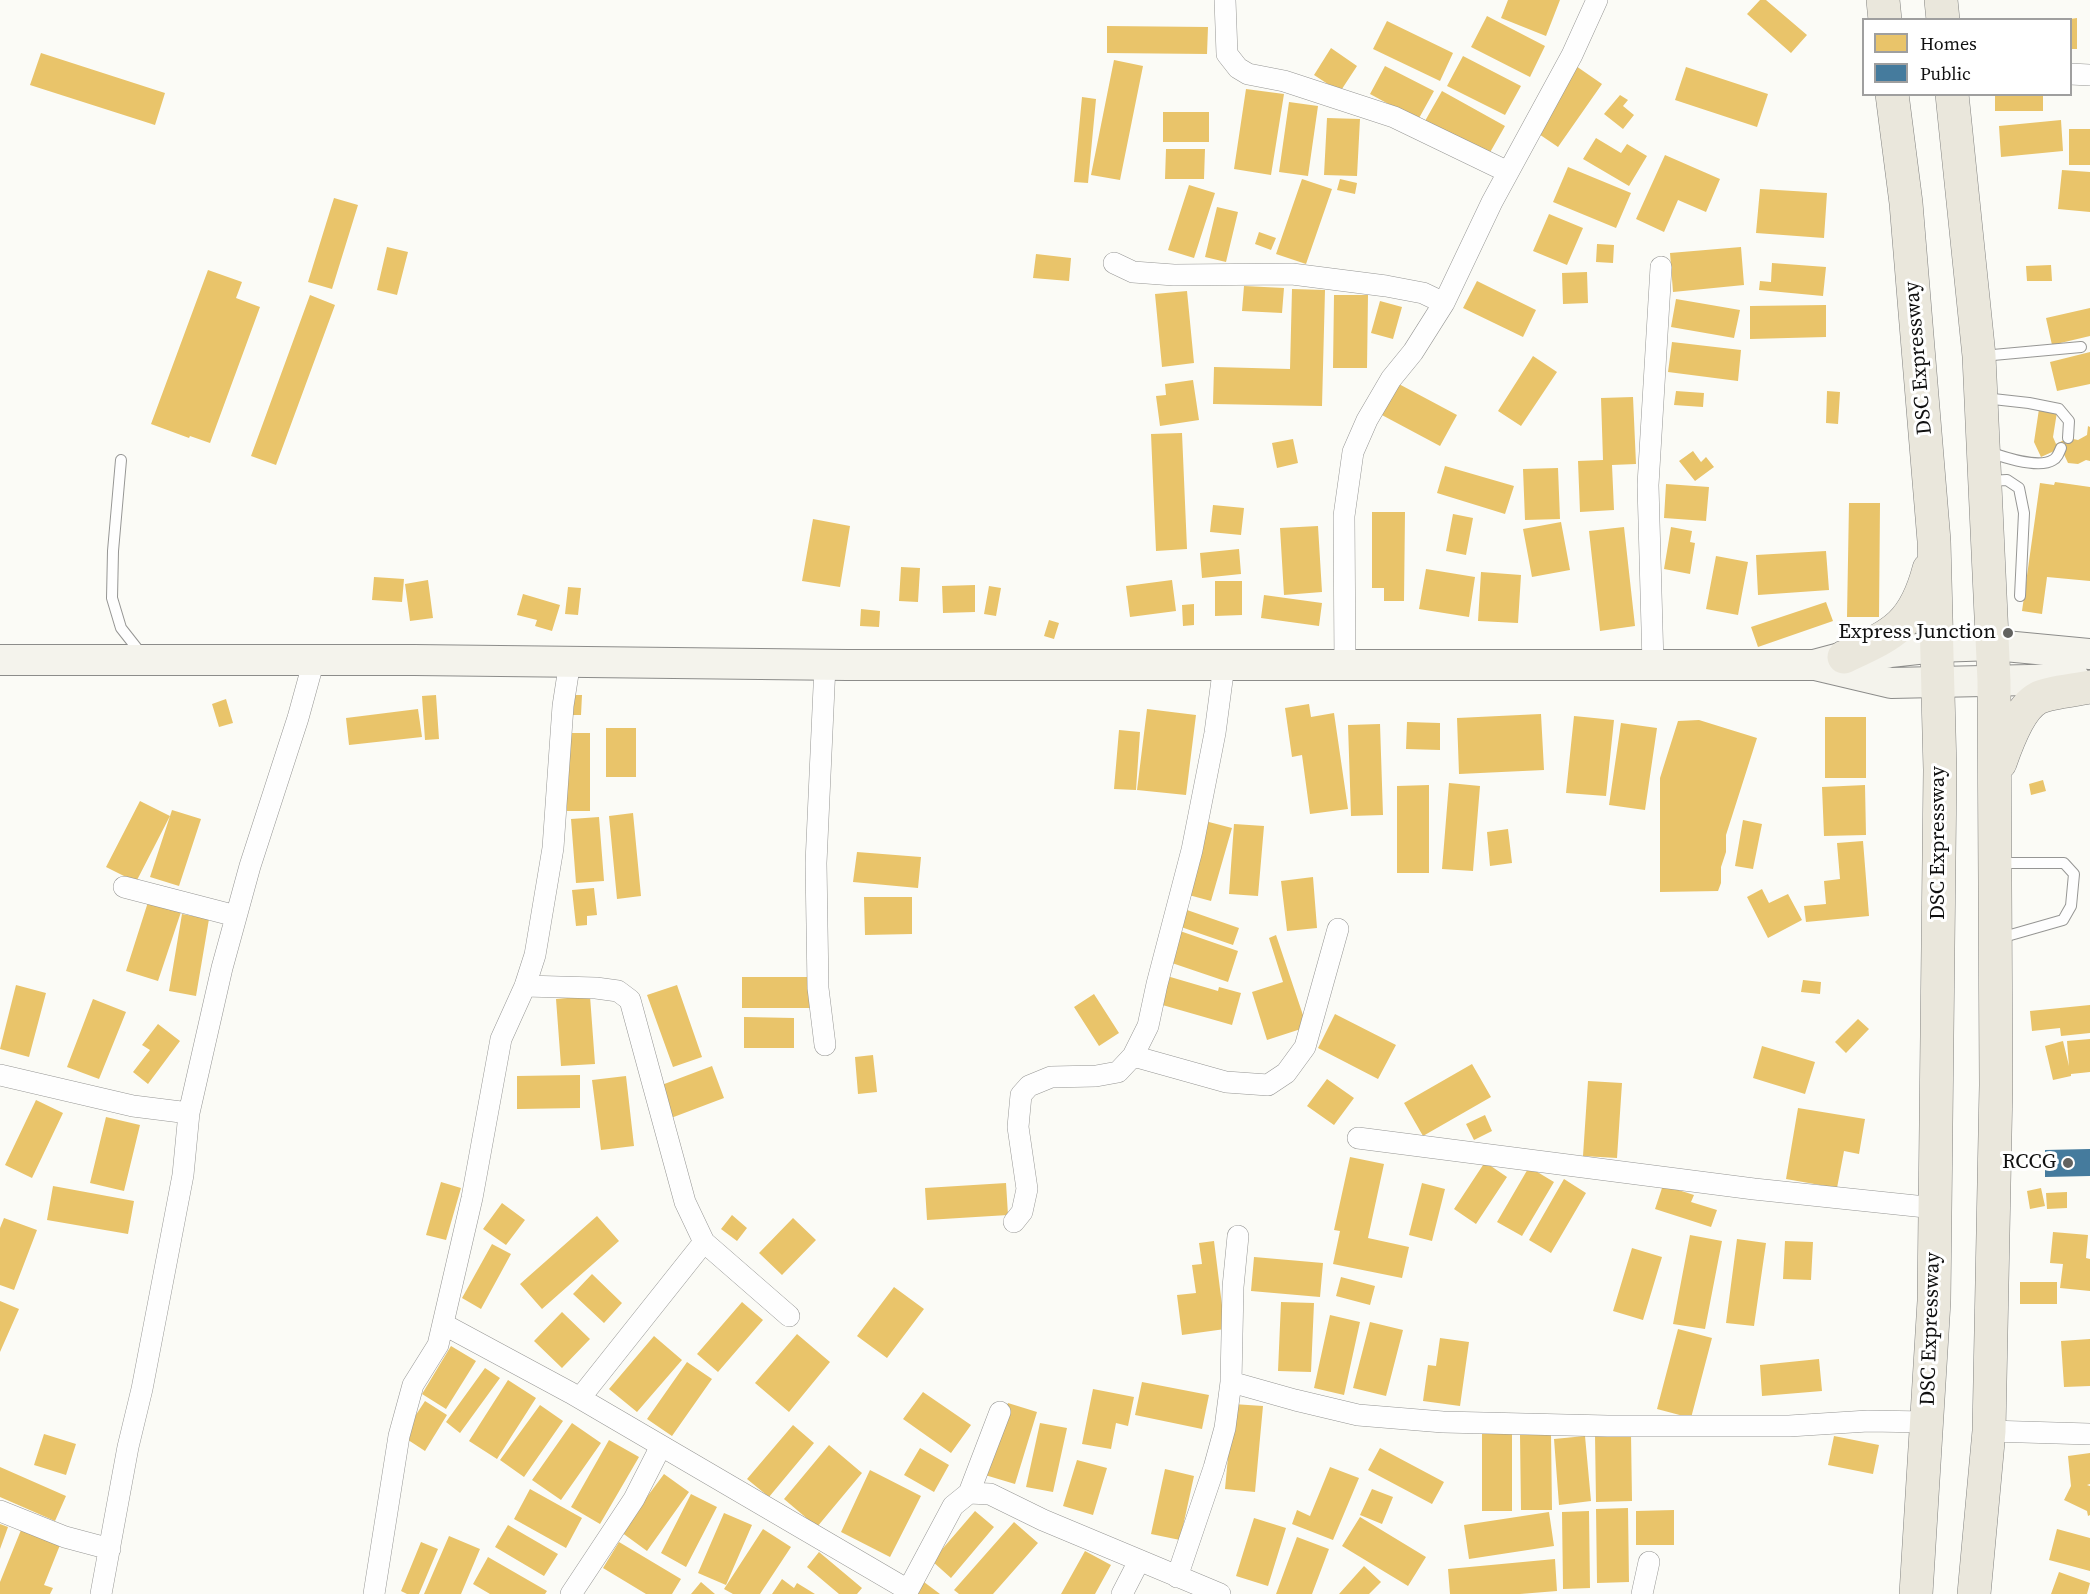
<!DOCTYPE html>
<style>
body{margin:0}
#map{position:relative;width:2090px;height:1594px;overflow:hidden;background:#fbfbf6;font-family:"Source Serif 4",serif}
canvas{display:block}
.legend{position:absolute;left:1862px;top:18px;width:210px;height:78px;box-sizing:border-box;background:#fff;border:2px solid #9f9f9f;margin:0;padding:8px 10px;list-style:none;font-size:18px;color:#101010}
.legend li{display:flex;align-items:center;gap:12px;height:30px}
.legend b{width:30px;border:2px solid #9f9f9f}
</style>
<div id="map">
<canvas width="2090" height="1594"></canvas>
<ul class="legend">
<li><b style="height:16px;background:#e9c46a"></b>Homes</li>
<li><b style="height:16px;background:#457b9d"></b>Public</li>
</ul>
</div>
<script>
const c = document.querySelector('canvas').getContext('2d');
c.lineJoin = 'round';
function fillPath(path, color) { c.fillStyle = color; c.fill(path, 'evenodd'); }
function stroke(path, color, width, dash) { c.strokeStyle = color; c.lineWidth = width; c.lineCap = dash ? 'butt' : 'round'; c.setLineDash(dash || []); c.stroke(path); }
function drawText(font, color, halo, rows, align = 'center') {
  c.font = font + ' "Source Serif 4",serif'; c.lineWidth = 6; c.setLineDash([]); c.textBaseline = 'middle'; c.strokeStyle = halo; c.fillStyle = color; for (const [text, x, y, turn = 0] of rows) {
    c.save(); c.translate(x, y); c.rotate((+turn || 0) * Math.PI / 180); c.textAlign = isNaN(turn) ? turn : align; if (halo) c.strokeText(text, 0, 0); c.fillText(text, 0, 0); c.restore();
  }
}
const homes = new Path2D(`
 M1508 0H1560L1546 36 1501 18Z
 M1760 0H1766L1807 35 1791 53 1747 14Z
 M1487 16 1545 46 1530 77 1471 47Z
 M2077 18V49H2070V19Z
 M1387 21 1453 53 1440 81 1373 49Z
 M1107 26 1208 27 1207 54 1107 53Z
 M1331 48 1357 66 1340 92 1314 75Z
 M41 53 165 93 155 125 30 85Z
 M1463 56 1521 86 1505 115 1447 86Z
 M1114 60 1143 66 1120 180 1091 175Z
 M1385 66 1434 91 1418 120 1370 94Z
 M1576 66 1602 84 1558 147 1533 130Z
 M1686 67 1768 94 1757 127 1675 100Z
 M1246 89 1284 94 1271 175 1234 169Z
 M1442 91 1505 126 1488 156 1425 121Z
 M1995 94H2043V111H1995Z
 M1620 95 1628 100 1623 106 1634 115 1623 129 1604 114Z
 M1082 97 1096 99 1088 183 1074 182Z
 M1289 102 1318 106 1308 176 1279 172Z
 M1163 112H1209V142H1163Z
 M1327 118 1360 119 1357 176 1324 175Z
 M2061 120 2063 151 2001 157 1999 126Z
 M2069 129H2090V165H2069Z
 M1596 138 1621 153 1627 144 1647 156 1629 186 1583 159Z
 M1166 149H1205L1204 179H1165Z
 M1665 155 1720 179 1706 212 1678 200 1664 232 1636 219Z
 M1568 167 1631 193 1616 228 1553 202Z
 M2062 170 2090 172V212L2058 209Z
 M1302 179 1332 189 1306 264 1276 254Z
 M1340 179 1357 183 1355 194 1337 190Z
 M1189 185 1215 193 1194 258 1168 250Z
 M1760 189 1827 193 1824 238 1756 233Z
 M334 198 358 205 332 289 308 282Z
 M1217 207 1238 212 1226 262 1205 257Z
 M1549 214 1583 228 1567 265 1533 251Z
 M1259 232 1276 238 1271 250 1255 244Z
 M1597 244 1614 245 1613 263 1596 262Z
 M387 247 408 252 397 295 377 290Z
 M1741 247 1744 285 1673 292 1670 253Z
 M1036 254 1071 258 1069 281 1033 278Z
 M1772 263 1826 267 1823 296 1759 290 1760 281 1771 282Z
 M2051 265 2052 281H2027L2026 266Z
 M208 270 242 282 236 298 260 307 210 443 190 436 189 438 151 424Z
 M1587 272 1588 303 1563 304 1562 273Z
 M1477 281 1536 310 1523 337 1463 308Z
 M1244 286 1284 288 1282 313 1242 311Z
 M1292 289 1325 290 1322 406 1213 404 1214 367 1290 369Z
 M1187 291 1194 363 1162 367 1155 294Z
 M310 295 335 305 276 465 251 456Z
 M1334 295H1368L1367 368H1333Z
 M1676 299 1740 310 1734 338 1671 327Z
 M1380 301 1402 307 1393 339 1371 333Z
 M1826 305V337L1750 339V306Z
 M2090 308V336L2052 345 2046 318Z
 M1672 342 1741 350 1738 381 1668 372Z
 M2090 352V384L2057 391 2050 362Z
 M1533 356 1557 372 1521 426 1498 411Z
 M1193 380 1199 420 1160 426 1156 396 1166 395 1165 384Z
 M1397 383 1457 415 1440 446 1380 414Z
 M1676 391 1704 393 1703 407 1674 405Z
 M1827 391 1840 392 1838 424 1826 423Z
 M1633 397 1636 464 1612 465 1614 510 1580 512 1578 461 1603 460 1601 398Z
 M2039 409 2057 412 2053 437 2056 444 2068 438 2078 440 2087 435 2088 426 2090 427V461L2086 460 2078 464 2068 463 2061 448 2041 457 2034 442Z
 M1182 433 1187 549 1156 551 1151 434Z
 M1293 439 1298 463 1277 468 1272 443Z
 M1693 451 1701 462 1706 457 1714 467 1695 481 1679 461Z
 M1445 466 1514 486 1505 514 1437 493Z
 M1558 468 1560 519 1525 520 1523 469Z
 M2055 482 2090 487V581L2047 577 2042 614 2022 611 2040 483 2054 485Z
 M1666 484 1709 487 1706 521 1664 518Z
 M1849 503H1880L1879 617H1847Z
 M1213 505 1244 508 1241 535 1210 532Z
 M1372 512H1405L1404 601H1384V588H1372Z
 M1453 514 1473 518 1466 555 1446 551Z
 M813 519 850 526 840 587 802 581Z
 M1561 522 1570 570 1532 577 1523 529Z
 M1318 526 1322 592 1284 595 1280 528Z
 M1624 527 1635 626 1600 631 1589 531Z
 M1671 527 1692 531 1690 542 1695 543 1690 574 1664 569Z
 M1239 549 1241 574 1202 578 1200 553Z
 M1826 551 1829 590 1758 595 1756 555Z
 M1716 556 1748 562 1738 615 1706 609Z
 M901 567 920 568 918 602 899 601Z
 M1426 569 1475 577 1469 617 1419 609Z
 M1481 572 1521 575 1518 623 1478 621Z
 M374 577 404 579 402 602 372 600Z
 M428 580 433 618 410 621 405 584Z
 M1172 580 1176 611 1130 617 1126 586Z
 M1215 581H1242V615L1215 616Z
 M975 585V612L943 613 942 586Z
 M989 586 1001 588 996 616 984 614Z
 M568 587 581 588 578 615 565 614Z
 M523 594 560 605 552 631 535 626 537 620 517 615Z
 M1264 595 1322 603 1319 626 1261 618Z
 M1826 602 1833 621 1758 647 1751 627Z
 M1194 604V625L1183 626 1182 605Z
 M861 609 880 611 879 627 860 626Z
 M1049 620 1059 623 1054 639 1044 636Z
 M436 695 439 739 425 740 422 696Z
 M571 695H582L581 715H571Z
 M226 699 233 723 219 727 212 704Z
 M1309 704 1311 717 1334 713 1348 809 1310 814 1302 755 1292 757 1285 708Z
 M418 709 422 737 349 745 346 718Z
 M1147 709 1196 715 1186 795 1137 790Z
 M1541 714 1544 770 1459 774 1457 718Z
 M1574 716 1614 720 1606 796 1566 793Z
 M1825 717H1866V778H1825Z
 M1699 720 1757 738 1726 835V852L1721 867V883L1718 891 1660 892V778L1678 721Z
 M1407 722 1440 723V750L1406 749Z
 M1621 723 1657 728 1645 810 1609 805Z
 M1380 724 1383 815 1351 816 1348 725Z
 M606 728H636V777H606Z
 M1119 730 1140 732 1136 790 1114 789Z
 M567 733H590V811H567Z
 M2043 780 2046 791 2031 795 2029 784Z
 M1449 783 1480 786 1473 871 1442 869Z
 M1429 785V873H1397V786Z
 M1865 785 1866 835 1824 836 1822 787Z
 M140 801 170 816 136 882 106 867Z
 M172 810 201 819 179 886 150 877Z
 M633 813 641 896 617 899 609 816Z
 M599 817 604 881 576 883 571 819Z
 M1743 820 1762 824 1753 869 1735 866Z
 M1205 821 1232 828 1211 901 1185 894Z
 M1234 824 1264 826 1258 896 1229 894Z
 M1508 829 1512 863 1490 866 1487 832Z
 M1863 841 1869 916 1806 922 1804 906 1826 904 1824 881 1840 879 1837 843Z
 M857 852 921 857 918 888 853 882Z
 M1313 877 1317 928 1287 931 1281 881Z
 M594 888 597 915 587 916V925L576 926 572 890Z
 M1762 889 1769 903 1788 894 1802 920 1768 938 1747 897Z
 M864 897H912V934L865 935Z
 M148 902 181 912 158 981 126 971Z
 M1187 910 1239 928 1233 945 1181 927Z
 M182 914 209 919 196 996 169 991Z
 M1180 931 1238 951 1228 982 1169 962Z
 M1276 935 1307 1027 1267 1040 1252 992 1283 982 1269 938Z
 M1167 976 1218 991 1219 987 1241 993 1232 1025 1159 1004Z
 M742 977H810V1008H742Z
 M1803 980 1821 982 1820 994 1801 992Z
 M16 985 46 993 29 1057 0 1049Z
 M677 985 702 1057 673 1067 647 995Z
 M1094 994 1119 1033 1099 1046 1074 1007Z
 M590 996 595 1064 561 1066 556 999Z
 M93 999 126 1012 99 1079 67 1067Z
 M2090 1005V1033L2061 1036 2060 1028 2032 1031 2030 1011Z
 M1335 1014 1396 1045 1378 1079 1318 1048Z
 M744 1017 794 1018V1048H744Z
 M1858 1019 1869 1029 1846 1053 1835 1042Z
 M158 1024 180 1041 148 1084 133 1072 150 1050 142 1045Z
 M2090 1039V1072L2071 1074V1076L2053 1080 2045 1046 2063 1041 2069 1066 2067 1041Z
 M1762 1046 1815 1062 1805 1094 1753 1078Z
 M873 1055 877 1092 858 1094 855 1057Z
 M1472 1064 1491 1097 1423 1136 1404 1103Z
 M712 1066 724 1098 671 1118 659 1086Z
 M580 1075V1108L517 1109V1076Z
 M626 1076 634 1146 601 1150 592 1080Z
 M1327 1079 1354 1098 1334 1125 1307 1106Z
 M1588 1081 1622 1083 1617 1158 1583 1156Z
 M36 1100 63 1113 32 1178 5 1165Z
 M1798 1108 1865 1119 1859 1154 1844 1151 1837 1188 1786 1179Z
 M1485 1115 1492 1131 1474 1140 1466 1124Z
 M106 1117 140 1125 124 1191 90 1183Z
 M1350 1157 1384 1164 1368 1238 1409 1247 1402 1278 1333 1264 1340 1231 1334 1230Z
 M1485 1162 1507 1177 1476 1224 1454 1209Z
 M1529 1167 1554 1182 1522 1236 1497 1222Z
 M1564 1179 1586 1193 1551 1253 1529 1240Z
 M441 1182 461 1188 446 1240 426 1235Z
 M1006 1183 1008 1215 927 1220 925 1188Z
 M1422 1183 1445 1189 1432 1241 1409 1235Z
 M1663 1185 1694 1195 1691 1202 1717 1210 1711 1227 1655 1209Z
 M53 1186 134 1201 128 1234 47 1220Z
 M2041 1188 2045 1206 2030 1209 2027 1191Z
 M2067 1192V1208L2047 1209 2046 1193Z
 M502 1203 525 1220 506 1245 483 1229Z
 M732 1215 747 1228 737 1241 721 1229Z
 M597 1216 619 1241 542 1309 520 1284Z
 M4 1218 37 1230 14 1290 0 1285V1228Z
 M793 1218 816 1240 782 1275 759 1253Z
 M2053 1232 2088 1235 2086 1258 2090 1259V1291L2060 1288 2063 1264 2050 1263Z
 M1690 1235 1722 1241 1705 1329 1673 1324Z
 M1737 1239 1766 1243 1754 1326 1726 1323Z
 M1214 1241 1225 1329 1182 1335 1177 1295 1196 1293 1192 1265 1202 1264 1199 1243Z
 M1785 1241 1813 1242 1811 1280 1783 1279Z
 M492 1244 511 1254 481 1309 462 1298Z
 M1632 1248 1662 1257 1643 1320 1613 1311Z
 M1254 1257 1323 1263 1320 1297 1251 1291Z
 M592 1274 622 1303 604 1323 573 1294Z
 M1341 1277 1375 1286 1370 1305 1336 1296Z
 M2020 1282H2057V1304H2020Z
 M894 1287 924 1309 887 1358 857 1336Z
 M0 1301 19 1309 0 1352Z
 M742 1302 763 1320 718 1372 697 1354Z
 M1281 1302 1314 1303 1311 1372 1278 1371Z
 M562 1312 590 1339 562 1368 534 1341Z
 M1330 1315 1360 1322 1344 1395 1314 1388Z
 M1370 1322 1403 1330 1386 1396 1353 1388Z
 M1678 1329 1712 1338 1691 1418 1657 1409Z
 M797 1334 830 1362 789 1412 755 1383Z
 M654 1336 682 1360 637 1412 609 1389Z
 M1440 1338 1469 1342 1460 1406 1423 1401 1428 1365 1436 1366Z
 M2090 1339V1386L2064 1387 2061 1341Z
 M451 1346 476 1361 446 1409 422 1394Z
 M1819 1359 1822 1391 1762 1396 1760 1365Z
 M687 1362 712 1379 672 1436 647 1419Z
 M485 1368 500 1378 460 1433 446 1422Z
 M508 1380 536 1398 497 1459 469 1441Z
 M1142 1382 1209 1395 1202 1429 1135 1415Z
 M1093 1389 1134 1397 1128 1426 1116 1423 1111 1449 1082 1444Z
 M923 1392 971 1425 951 1453 903 1419Z
 M425 1401 447 1415 425 1451 402 1436Z
 M1008 1403 1037 1412 1015 1484 985 1475Z
 M1233 1404 1263 1406 1255 1492 1225 1489Z
 M540 1405 563 1421 524 1477 500 1460Z
 M572 1423 601 1443 561 1500 532 1480Z
 M1040 1423 1067 1428 1053 1492 1026 1487Z
 M793 1425 814 1443 769 1497 747 1479Z
 M1512 1433V1511H1482V1434Z
 M44 1434 76 1444 66 1475 34 1465Z
 M1551 1434 1552 1510H1521L1520 1435Z
 M1631 1434 1632 1501 1596 1502 1595 1435Z
 M1585 1436 1591 1501 1559 1505 1554 1439Z
 M1834 1436 1879 1445 1873 1474 1828 1465Z
 M609 1440 639 1457 600 1524 571 1507Z
 M829 1445 862 1473 817 1527 784 1499Z
 M920 1448 949 1465 934 1492 904 1475Z
 M1380 1448 1444 1482 1432 1504 1368 1470Z
 M2090 1453V1484L2087 1485 2090 1486V1515L2088 1516 2087 1511 2064 1500 2071 1486 2068 1456Z
 M1077 1460 1107 1468 1093 1515 1063 1506Z
 M0 1467 66 1496 55 1521 0 1497Z
 M1330 1467 1359 1478 1333 1540 1292 1524 1297 1510 1310 1516Z
 M1165 1469 1194 1476 1180 1540 1151 1534Z
 M870 1470 921 1496 890 1557 841 1532Z
 M664 1474 689 1492 647 1551 621 1532Z
 M530 1489 582 1518 566 1548 514 1519Z
 M1372 1489 1393 1497 1382 1524 1360 1515Z
 M691 1494 717 1507 686 1567 661 1553Z
 M1628 1508 1629 1582 1597 1583 1596 1509Z
 M1674 1510V1545H1636V1511Z
 M975 1511 994 1527 951 1578 932 1561Z
 M1589 1511 1590 1588 1563 1589 1562 1512Z
 M1549 1512 1554 1546 1469 1559 1464 1525Z
 M724 1513 752 1525 726 1585 698 1573Z
 M1360 1517 1426 1557 1408 1586 1342 1546Z
 M1254 1518 1286 1528 1268 1586 1236 1576Z
 M1014 1522 1038 1543 993 1594H959L954 1590Z
 M0 1524 8 1527 0 1549Z
 M508 1525 558 1554 544 1576 495 1547Z
 M763 1529 791 1547 760 1594H733L724 1589Z
 M2057 1529 2090 1538V1571L2049 1560Z
 M21 1530 60 1545 44 1585 53 1588 50 1594H0V1582Z
 M449 1536 480 1549 461 1594H424Z
 M1297 1537 1329 1549 1312 1594H1276Z
 M421 1542 438 1549 419 1594H407L401 1591Z
 M619 1542 681 1579 672 1594H646L603 1568Z
 M1085 1551 1111 1565 1095 1594H1061Z
 M819 1552 862 1588 857 1594H839L807 1567Z
 M488 1557 547 1591 545 1594H490L473 1584Z
 M1555 1559 1557 1591 1520 1594H1450L1448 1569Z
 M1364 1566 1381 1582 1369 1594H1339Z
 M2059 1572 2090 1583 2087 1594H2051Z
 M782 1579 794 1588 797 1583 815 1594H772Z
 M701 1582 715 1594H691Z
 M924 1582 940 1594H915Z`);
const public = new Path2D(`
 M2090 1149V1176L2045 1177V1150Z`);
const service = new Path2D(`
 M1982 356 2081 347
 M1984 398 2029 403 2059 409 2069 421 2068 438
 M1989 452C2003 457 2039 469 2053 460 2057 458 2059 453 2061 448
 M121 460 113 551 112 598 121 628 143 656
 M1989 481 2007 480 2019 488 2024 513 2020 596
 M1999 863H2064L2074 874 2071 906 2063 920 2000 938`);
const minor = new Path2D(`
 M1225 0 1227 54 1238 68 1248 74 1284 81 1394 117 1508 172
 M2070 74 2090 75
 M1114 263 1133 272 1174 275 1292 274 1386 286 1423 293 1444 303
 M1653 664 1648 485 1661 267
 M1345 666 1344 516 1353 452 1367 420 1391 379 1413 352 1444 303 1492 202 1572 55 1597 0
 M124 887 236 916
 M525 986 596 988 618 991 630 1000 685 1202 704 1242 789 1316
 M825 1045 818 988 816 863 825 665
 M1133 1056 1226 1082 1268 1085 1286 1073 1305 1047 1338 929
 M0 1075 133 1106 189 1113
 M1358 1138 1754 1189 1935 1208
 M1014 1222 1022 1212 1027 1189 1018 1127 1021 1095 1029 1086 1051 1077 1096 1076 1118 1072 1133 1056 1148 1026 1157 984 1192 850 1215 733 1224 665
 M443 1324 571 1393 908 1590
 M1231 1382 1295 1400 1358 1415 1443 1422 1608 1426H1789L1868 1421 1927 1422
 M580 1398 704 1242
 M1989 1431 2090 1434
 M969 1493 1000 1412
 M0 1511 65 1537 110 1549
 M1177 1577 1214 1468 1225 1428 1231 1382 1233 1287 1238 1236
 M101 1594 128 1447 142 1389 183 1175 189 1113 222 968 250 866 298 718 314 660
 M374 1594 399 1436 413 1385 438 1345 472 1198 501 1039 525 986 535 955 553 848 563 706 570 661
 M571 1594 634 1499 661 1446
 M906 1594 953 1506 969 1493 990 1494 1043 1520 1220 1594
 M1122 1594 1139 1561
 M1642 1594 1649 1562`);
const secondary = new Path2D(`
 M0 660H414L847 665H1814L1844 657 1936 647 1994 645 2090 654
 M1819 666 1891 683 2075 679`);
const primary = new Path2D(`
 M1883 0 1885 20
 M1941 0 1943 20
 M1892 94 1906 203 1934 541 1940 770 1934 1301 1916 1594
 M1952 94 1979 356 1994 681 1996 1085 1989 1431 1974 1594
 M1844 657C1893 634 1914 626 1929 569
 M2000 763C2007 743 2019 708 2038 698 2049 692 2077 690 2090 687`);
const markers = [
 [2008,633,6,"#626260"],
 [2068,1163,6,"#626260"]
];
const streetNames = [
 ["DSC Expressway",1919,358,-95],
 ["DSC Expressway",1939,843,-90],
 ["DSC Expressway",1931,1329,-88]
];
const poiNames = [
 ["Express Junction",1996,633],
 ["RCCG",2056,1163]
];
fillPath(homes, '#e9c46a');
fillPath(public, '#457b9d');
stroke(service, '#969694', 12);
stroke(minor, '#969694', 22);
stroke(secondary, '#8c8c8a', 32);
stroke(primary, '#838381', 34);
stroke(service, '#fefefe', 10);
stroke(minor, '#fefefe', 21);
stroke(secondary, '#f4f3ec', 30);
stroke(primary, '#eae7dc', 33);
for (const [x, y, r, color] of markers) { const dot = new Path2D(); dot.arc(x, y, r, 0, 2 * Math.PI); c.fillStyle = color; c.fill(dot); stroke(dot, '#fff', 2); }
drawText('21px', '#101010', '#fff', streetNames);
drawText('21px', '#101010', '#fff', poiNames, 'right');
</script>
